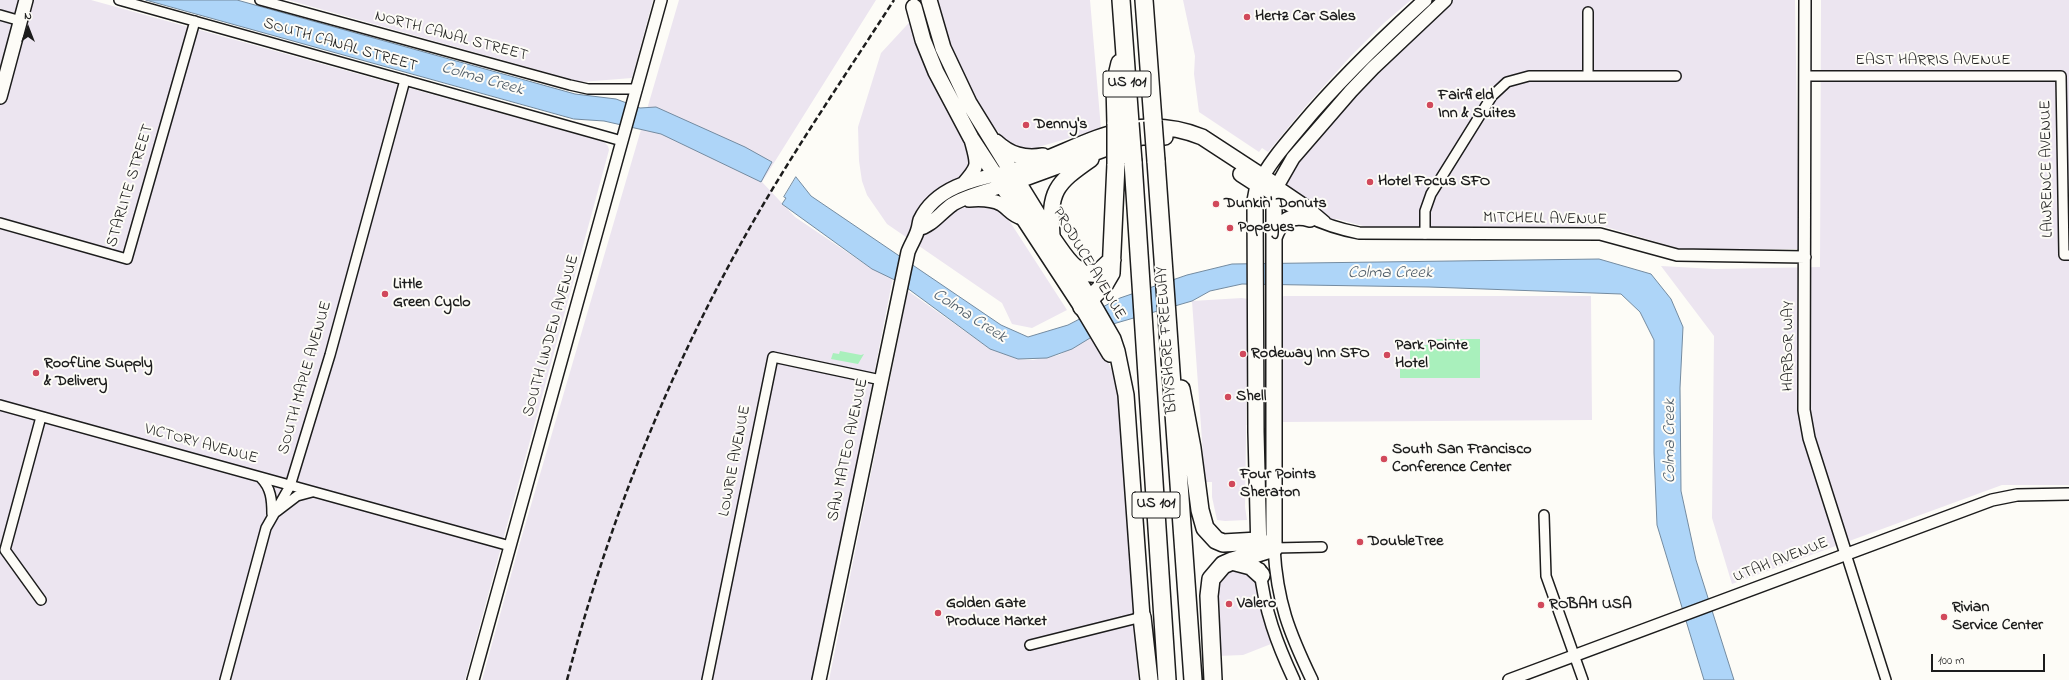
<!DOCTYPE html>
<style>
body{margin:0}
#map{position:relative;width:2069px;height:680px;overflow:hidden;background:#fdfcf7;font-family:"Indie Flower",sans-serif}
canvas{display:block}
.north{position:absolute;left:8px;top:8px;width:40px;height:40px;-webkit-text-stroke:3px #fdfcf7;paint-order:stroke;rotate:0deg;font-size:11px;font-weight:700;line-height:16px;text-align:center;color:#1c1c1c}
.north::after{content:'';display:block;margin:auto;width:14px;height:18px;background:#1c1c1c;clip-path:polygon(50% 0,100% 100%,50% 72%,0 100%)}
.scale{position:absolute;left:1931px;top:654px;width:114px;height:18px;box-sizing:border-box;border:2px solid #1c1c1c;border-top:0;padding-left:5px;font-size:12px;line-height:14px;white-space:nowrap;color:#1c1c1c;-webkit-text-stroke:3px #fdfcf7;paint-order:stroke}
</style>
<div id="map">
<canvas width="2069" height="680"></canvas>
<div class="north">N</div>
<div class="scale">100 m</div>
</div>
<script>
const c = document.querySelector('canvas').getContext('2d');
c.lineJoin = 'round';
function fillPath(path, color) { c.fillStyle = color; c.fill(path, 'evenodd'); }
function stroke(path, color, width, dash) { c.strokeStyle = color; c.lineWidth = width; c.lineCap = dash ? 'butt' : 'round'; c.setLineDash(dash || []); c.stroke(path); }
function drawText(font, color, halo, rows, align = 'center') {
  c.font = font + ' "Indie Flower",sans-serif'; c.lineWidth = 4; c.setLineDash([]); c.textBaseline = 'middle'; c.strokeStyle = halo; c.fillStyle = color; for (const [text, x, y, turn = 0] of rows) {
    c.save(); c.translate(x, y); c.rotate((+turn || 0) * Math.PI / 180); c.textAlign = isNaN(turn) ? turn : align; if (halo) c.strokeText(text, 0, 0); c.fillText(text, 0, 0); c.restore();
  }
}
const built = new Path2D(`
 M0 0H91L604 142 608 146 609 150 465 680H0Z
 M288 0H653L632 78 581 82Z
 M679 0H876L762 182 795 217 872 269 893 277 814 680H482L519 546Z
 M930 0H1090L1101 129 1028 150 1011 146 989 122 970 160 1067 310 1032 328 1012 324 1002 303 887 224 867 195 862 181 859 161 858 127 881 53Z
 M1183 0H1411L1384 23 1350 57 1306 106 1268 152 1262 148 1259 152 1199 112 1194 74 1195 56Z
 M1453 0H1795L1799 249 1684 250 1603 226 1374 229 1337 219 1283 228 1287 175 1364 87Z
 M1821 0H2069V485H2002L1732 584 1712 518 1714 336 1661 266 1715 269 1820 267Z
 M908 291 990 349 1018 359 1033 360 1059 355 1095 335 1118 383 1125 440 1138 680H829Z
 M1284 296H1591L1592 420 1282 422 1280 298Z
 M1242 298 1248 299 1245 507 1247 520 1225 521 1217 520 1212 497V482H1205L1192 301Z
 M1237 569 1254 576 1263 618 1271 644 1243 655 1217 656 1215 608 1218 585 1224 575Z`);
const green = new Path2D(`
 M1431 339H1480V378H1400V369H1403L1404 361H1410V349L1420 350 1422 346 1430 344Z
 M840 351 861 355 864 354 858 364 831 359 833 353 839 354Z`);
const water = new Path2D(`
 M146 0H237L575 94 616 99 640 108 656 107 745 147 772 162 761 182 661 134 604 121 574 119Z
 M796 177 811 196 1001 325 1028 337 1068 325 1120 298 1187 275 1232 264 1599 259 1651 274 1671 299 1683 327 1680 388 1681 491 1696 560 1734 680H1704L1657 525 1654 453V340L1640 312 1621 294 1429 287 1242 284 1210 291 1192 301 1113 324 1072 349 1047 358 1018 359 990 349 899 282 872 269 782 204 786 198 784 197Z`);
const minor = new Path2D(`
 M119 0 622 141
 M260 0 570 85 588 89H637
 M0 15 21 21
 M1588 76V12
 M1805 76H2061L2064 255H2069
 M0 223 127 259 195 21
 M1425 234V211L1431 194 1492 96 1507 82 1529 76H1676
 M0 405 510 546
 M261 478C271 488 272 500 272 514
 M276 512 297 496 312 492
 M1544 515 1546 576 1583 680
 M1274 548 1322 547
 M1846 554 1886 680
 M41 600 5 550 41 417
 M1030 645 1142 617
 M225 680 266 528 290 486 330 355 405 80
 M707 680 773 357 881 380`);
const tertiary = new Path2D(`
 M1805 0 1804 410 1809 438 1846 554
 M1258 185C1295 210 1314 224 1359 233L1600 234 1677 255 1805 257
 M1277 186 1305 205 1325 222
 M1274 548C1277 602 1289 632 1312 680
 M1260 569C1264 609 1277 644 1294 680
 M473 680 661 0
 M1509 680 1992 500 2017 495 2069 494`);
const secondary = new Path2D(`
 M0 97 26 0
 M964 183C979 166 978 165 972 143
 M1258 185C1269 163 1285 145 1301 126 1339 80 1381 40 1425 0
 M1277 186 1293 158 1351 91 1373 68 1445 0
 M969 200C980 199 991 199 1001 204 1009 209 1012 216 1022 218
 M918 229C932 226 941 212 953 204 968 195 986 191 1003 186
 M819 680 908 252C911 244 916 237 918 229 919 226 919 223 920 220 935 188 973 179 1005 173`);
const primary = new Path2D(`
 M929 0 943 48 969 103 1090 299 1113 339 1117 351 1126 395 1142 617
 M914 7 923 40 936 72 971 138 1085 312 1110 354
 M996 142C1010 155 1024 159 1043 156
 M1010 172C1079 152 1127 107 1202 137L1277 186 1274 207V548
 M1241 174 1258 185 1255 201 1256 432 1259 553
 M1003 186 1126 141 1142 137H1165
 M1052 236C1049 191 1055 184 1091 159
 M1274 238C1280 220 1292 214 1310 219`);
const motorway = new Path2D(`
 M1121 0 1130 123
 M1144 0 1153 121
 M1116 124 1115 84 1120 63
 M1156 161 1193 680
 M1133 162 1167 680
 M1052 239C1065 256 1073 276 1098 273L1112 260
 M1082 307 1104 285 1111 273 1116 164
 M1181 389 1192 448 1200 510 1205 528 1216 540 1223 543 1258 541 1274 548
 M1232 561 1251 566 1261 575
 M1142 617 1149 680
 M1213 680 1209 596 1211 579 1223 565 1232 561 1274 548`);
const rail = new Path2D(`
 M567 680C608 523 669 370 749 229 794 150 845 76 894 0`);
const motorwayBridge = new Path2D(`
 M1153 121 1156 161
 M1130 123 1133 162
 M1116 164V124`);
const markers = [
 [1247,17,4,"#d1495b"],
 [1430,105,4,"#d1495b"],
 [1026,125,4,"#d1495b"],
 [1370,182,4,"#d1495b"],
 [1216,204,4,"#d1495b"],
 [1230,228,4,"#d1495b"],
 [385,294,4,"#d1495b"],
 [1243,354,4,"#d1495b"],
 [1387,355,4,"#d1495b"],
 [36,373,4,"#d1495b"],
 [1228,397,4,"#d1495b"],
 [1384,459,4,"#d1495b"],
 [1232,484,4,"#d1495b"],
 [1360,542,4,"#d1495b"],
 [1229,604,4,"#d1495b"],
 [1541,605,4,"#d1495b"],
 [938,613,4,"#d1495b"],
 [1944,617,4,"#d1495b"]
];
const shields = [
 [1127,84,48],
 [1156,505,48]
];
const shieldNames = [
 ["US 101",1127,84],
 ["US 101",1156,505]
];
const poiNames = [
 ["Hertz Car Sales",1255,17],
 ["Fairfield",1438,96],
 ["Inn & Suites",1438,114],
 ["Denny's",1034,125],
 ["Hotel Focus SFO",1378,182],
 ["Dunkin' Donuts",1224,204],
 ["Popeyes",1238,228],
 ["Little",393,285],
 ["Green Cyclo",393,303],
 ["Park Pointe",1395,346],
 ["Hotel",1395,364],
 ["Rodeway Inn SFO",1251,354],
 ["RoofLine Supply",44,364],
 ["& Delivery",44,382],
 ["Shell",1236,397],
 ["South San Francisco",1392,450],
 ["Conference Center",1392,468],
 ["Four Points",1240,475],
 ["Sheraton",1240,493],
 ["DoubleTree",1368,542],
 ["Golden Gate",946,604],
 ["Produce Market",946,622],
 ["Valero",1237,604],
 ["ROBAM USA",1549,605],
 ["Rivian",1952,608],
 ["Service Center",1952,626]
];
const streetNames = [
 ["NORTH CANAL STREET",451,37,15],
 ["SOUTH CANAL STREET",340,46,16],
 ["EAST HARRIS AVENUE",1933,61],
 ["LAWRENCE AVENUE",2048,169,-91],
 ["STARLITE STREET",131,186,-73],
 ["MITCHELL AVENUE",1545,220,1],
 ["PRODUCE AVENUE",1088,264,59],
 ["SOUTH LINDEN AVENUE",552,336,-74],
 ["BAYSHORE FREEWAY",1168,340,-94],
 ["HARBOR WAY",1789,346,-90],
 ["SOUTH MAPLE AVENUE",306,378,-74],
 ["VICTORY AVENUE",201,445,15],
 ["SAN MATEO AVENUE",849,450,-78],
 ["LOWRIE AVENUE",736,461,-79],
 ["UTAH AVENUE",1781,561,-21]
];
const waterNames = [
 ["Colma Creek",482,80,16],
 ["Colma Creek",1390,274],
 ["Colma Creek",969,317,33],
 ["Colma Creek",1671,441,-90]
];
fillPath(built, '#ece5f0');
fillPath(green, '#a9f0bc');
fillPath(water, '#aed5f8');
stroke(water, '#748ba0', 1);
stroke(minor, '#1c1c1c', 12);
stroke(tertiary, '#1c1c1c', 14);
stroke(secondary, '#1c1c1c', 16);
stroke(primary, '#1c1c1c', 18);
stroke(motorway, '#1c1c1c', 20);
stroke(minor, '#fdfcf7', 9);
stroke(tertiary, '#fdfcf7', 11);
stroke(secondary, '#fdfcf7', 13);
stroke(primary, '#fdfcf7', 15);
stroke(motorway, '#fdfcf7', 17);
stroke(rail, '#1c1c1c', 2.5, [6, 3]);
stroke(motorwayBridge, '#1c1c1c', 20, []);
stroke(motorwayBridge, '#fdfcf7', 17);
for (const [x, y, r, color] of markers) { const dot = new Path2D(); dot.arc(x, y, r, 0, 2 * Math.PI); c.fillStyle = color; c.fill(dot); stroke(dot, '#fdfcf7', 1.5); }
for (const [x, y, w] of shields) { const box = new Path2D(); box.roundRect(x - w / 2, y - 13, w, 26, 3); c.fillStyle = '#fdfcf7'; c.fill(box); stroke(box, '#1c1c1c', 1); }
drawText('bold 15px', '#1c1c1c', null, shieldNames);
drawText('bold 16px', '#1c1c1c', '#fdfcf7', poiNames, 'left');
drawText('16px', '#1c1c1c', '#fdfcf7', streetNames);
drawText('italic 17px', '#4f5d69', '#fdfcf7', waterNames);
</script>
